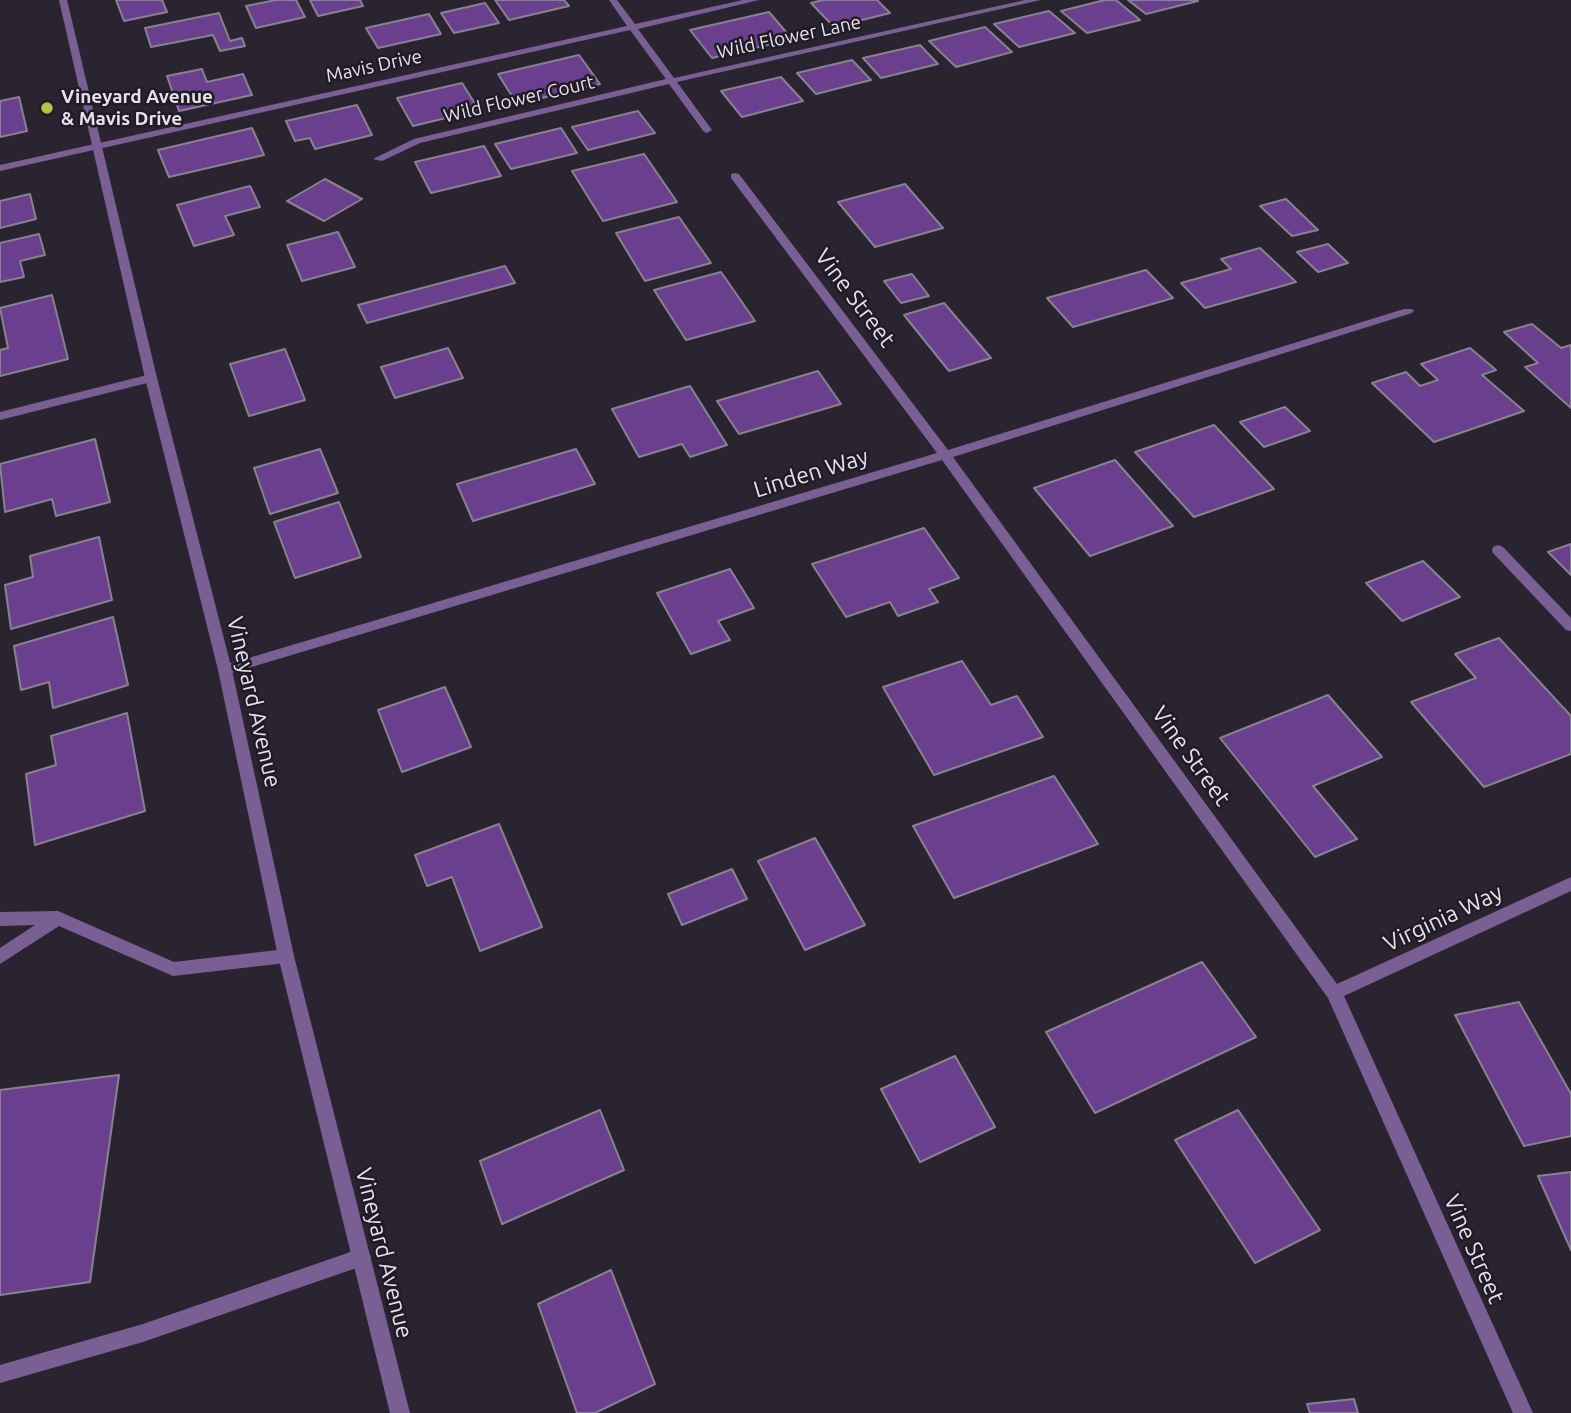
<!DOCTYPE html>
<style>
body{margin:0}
canvas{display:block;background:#2a2430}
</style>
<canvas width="1571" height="1413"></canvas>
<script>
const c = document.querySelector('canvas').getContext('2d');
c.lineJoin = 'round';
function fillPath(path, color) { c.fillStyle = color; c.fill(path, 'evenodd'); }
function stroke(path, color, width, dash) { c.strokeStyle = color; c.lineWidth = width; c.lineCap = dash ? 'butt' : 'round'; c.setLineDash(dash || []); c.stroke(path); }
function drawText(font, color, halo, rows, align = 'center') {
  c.font = font + ' Ubuntu,sans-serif'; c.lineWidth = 5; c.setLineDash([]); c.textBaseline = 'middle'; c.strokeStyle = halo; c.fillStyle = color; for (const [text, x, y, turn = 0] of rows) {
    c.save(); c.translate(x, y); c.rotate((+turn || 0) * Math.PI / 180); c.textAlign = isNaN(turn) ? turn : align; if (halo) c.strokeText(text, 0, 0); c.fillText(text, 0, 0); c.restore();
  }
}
const building = new Path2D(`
 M116 0H162L167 12 124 21Z
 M276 0H296L305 17 256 28 246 6Z
 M310 0H360L363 6 318 16Z
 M495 0H564L569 6 509 20Z
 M823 0H877L890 13 834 27 811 3Z
 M1105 0H1116L1140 20 1087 33 1061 11Z
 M1128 0H1196L1198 1 1146 14Z
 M485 3 499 23 454 33 441 13Z
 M1049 11 1075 33 1019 47 994 24Z
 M769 12 792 39 712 58 690 30Z
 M219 13 230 41 242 38 245 46 220 51 213 35 151 47 145 28Z
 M429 14 441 34 378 48 366 28Z
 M985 27 1012 52 956 67 929 41Z
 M920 45 938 64 881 78 863 58Z
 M579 55 600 84 517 104 498 74Z
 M852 60 871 80 816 94 797 73Z
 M202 69 207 82 243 74 252 95 179 111 167 76Z
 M781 77 803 101 742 117 721 91Z
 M462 83 479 110 413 126 397 98Z
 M19 97 27 131 0 137V101Z
 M357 105 372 135 315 149 310 138 295 141 286 121Z
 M638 111 655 133 588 150 572 127Z
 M252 128 264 155 169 177 158 150Z
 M561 128 577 153 511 169 495 144Z
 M484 146 501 176 431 193 415 162Z
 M644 154 677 202 603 221 572 171Z
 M325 179 362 199 324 221 287 201Z
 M905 184 943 228 875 247 838 202Z
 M250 186 260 207 225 216 234 235 194 246 177 205Z
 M30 194 36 219 0 228V201Z
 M1286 199 1318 230 1292 236 1260 206Z
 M679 217 711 263 645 281 616 233Z
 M338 232 355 267 302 281 287 245Z
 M39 234 45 255 20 261 24 277 0 282V243Z
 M1328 244 1348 263 1318 272 1297 252Z
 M1260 248 1296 282 1205 308 1181 283 1231 269 1221 259Z
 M505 266 515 283 367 323 358 305Z
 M1146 270 1173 298 1073 327 1047 298Z
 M721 272 755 321 686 340 654 290Z
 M912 274 929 296 901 303 884 281Z
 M52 295 68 359 0 376V350L8 348 0 308Z
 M944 303 991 358 949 371 904 315Z
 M1532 324 1561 348 1571 345V408L1525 367 1538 363 1504 332Z
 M448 348 463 378 395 398 381 367Z
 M1470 348 1496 370 1482 375 1524 411 1434 442 1372 383 1406 372 1420 386 1438 380 1421 364Z
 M285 349 305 400 249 416 230 364Z
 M818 371 841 404 739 434 717 401Z
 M690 386 727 445 690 457 682 444 639 457 612 409Z
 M1285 407 1310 431 1264 447 1240 422Z
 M1214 425 1274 489 1194 517 1135 452Z
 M95 439 110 502 56 516 52 499 5 512 0 464Z
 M320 449 338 493 270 514 254 468Z
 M576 449 595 484 473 521 457 484Z
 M1115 460 1173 526 1090 556 1034 488Z
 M339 502 361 557 295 578 274 522Z
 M924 528 959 578 929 589 938 602 898 616 890 602 846 617 812 564Z
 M99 537 112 600 11 629 5 585 33 577 30 556Z
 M1571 544V575L1548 552Z
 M1423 561 1460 597 1402 621 1366 583Z
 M730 569 754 608 718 621 730 640 691 654 657 593Z
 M113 617 128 685 53 708 49 682 21 690 14 646Z
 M1499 638 1571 716V754L1484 787 1411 702 1476 678 1455 654Z
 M962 661 991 705 1017 696 1043 737 934 775 883 687Z
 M445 687 471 747 402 772 378 710Z
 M1328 695 1382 757 1313 786 1357 839 1315 857 1220 738Z
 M127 713 145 811 35 845 26 774 56 765 51 736Z
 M1054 776 1098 844 954 898 913 826Z
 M499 824 542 927 480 951 452 877 427 886 415 855Z
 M815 838 865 925 805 950 758 861Z
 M732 869 747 899 682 925 668 894Z
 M1202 962 1256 1037 1095 1113 1046 1032Z
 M1519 1002 1571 1094V1136L1524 1146 1455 1015Z
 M955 1056 995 1127 920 1162 881 1089Z
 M119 1075 90 1282 0 1295V1090Z
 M600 1110 624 1170 502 1224 480 1161Z
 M1238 1110 1320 1230 1255 1263 1175 1140Z
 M1571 1172V1250L1538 1176Z
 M611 1270 655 1384 595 1413H577L538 1304Z
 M1354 1399 1358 1413H1310L1307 1404Z`);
const service = new Path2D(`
 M1498 545 1503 547 1571 618V631L1566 630 1493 553 1492 550 1493 547Z
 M58 911 174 962 286 949 292 951 294 956 292 961 286 963 173 976 59 926 0 964V948L35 925 0 926V912Z
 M362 1248 368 1251 371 1257 368 1263 362 1266 143 1342 0 1383V1365L143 1324Z`);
const minor = new Path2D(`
 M609 0H617L635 24 743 0H759L638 29 674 78 1025 0H1041L677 82 712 130 707 133 704 132 669 84 420 143 382 161 373 159 414 139 666 79 630 30 0 171V165L627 26Z
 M735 173 739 174 948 450 1404 309H1412L1414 311 1412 313 953 457 1337 984 1571 877V891L1344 996 1533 1413H1513L1328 998 942 460 225 675 220 674 218 670 225 665 937 453 731 178V174Z
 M151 374 157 378 155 381 0 420V412Z`);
const tertiary = new Path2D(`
 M59 0H67L157 378 232 670 294 956 410 1413H390L278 956 218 670 145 378Z`);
const markers = [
 [47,108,7,"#b4c24a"]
];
const farStreetnames = [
 ["Wild Flower Lane",789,37,-12],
 ["Mavis Drive",374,66,-12],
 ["Wild Flower Court",519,99,-13]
];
const farPoinames = [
 ["Vineyard Avenue",61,97],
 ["& Mavis Drive",61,119]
];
const streetNames = [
 ["Vine Street",855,298,53],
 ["Linden Way",811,473,-17],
 ["Vineyard Avenue",254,702,77],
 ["Vine Street",1191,756,54],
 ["Virginia Way",1443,918,-25],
 ["Vine Street",1474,1249,66],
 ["Vineyard Avenue",384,1253,76]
];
fillPath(building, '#693f8e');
stroke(building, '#888190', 2);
fillPath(service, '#795f94');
fillPath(minor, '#795f94');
fillPath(tertiary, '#795f94');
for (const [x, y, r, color] of markers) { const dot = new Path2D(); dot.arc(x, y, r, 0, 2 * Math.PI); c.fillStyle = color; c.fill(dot); stroke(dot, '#201b26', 2.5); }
drawText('19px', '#e6e2ea', '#201b26', farStreetnames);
drawText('bold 19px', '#e6e2ea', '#201b26', farPoinames, 'left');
drawText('23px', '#e6e2ea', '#201b26', streetNames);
</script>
